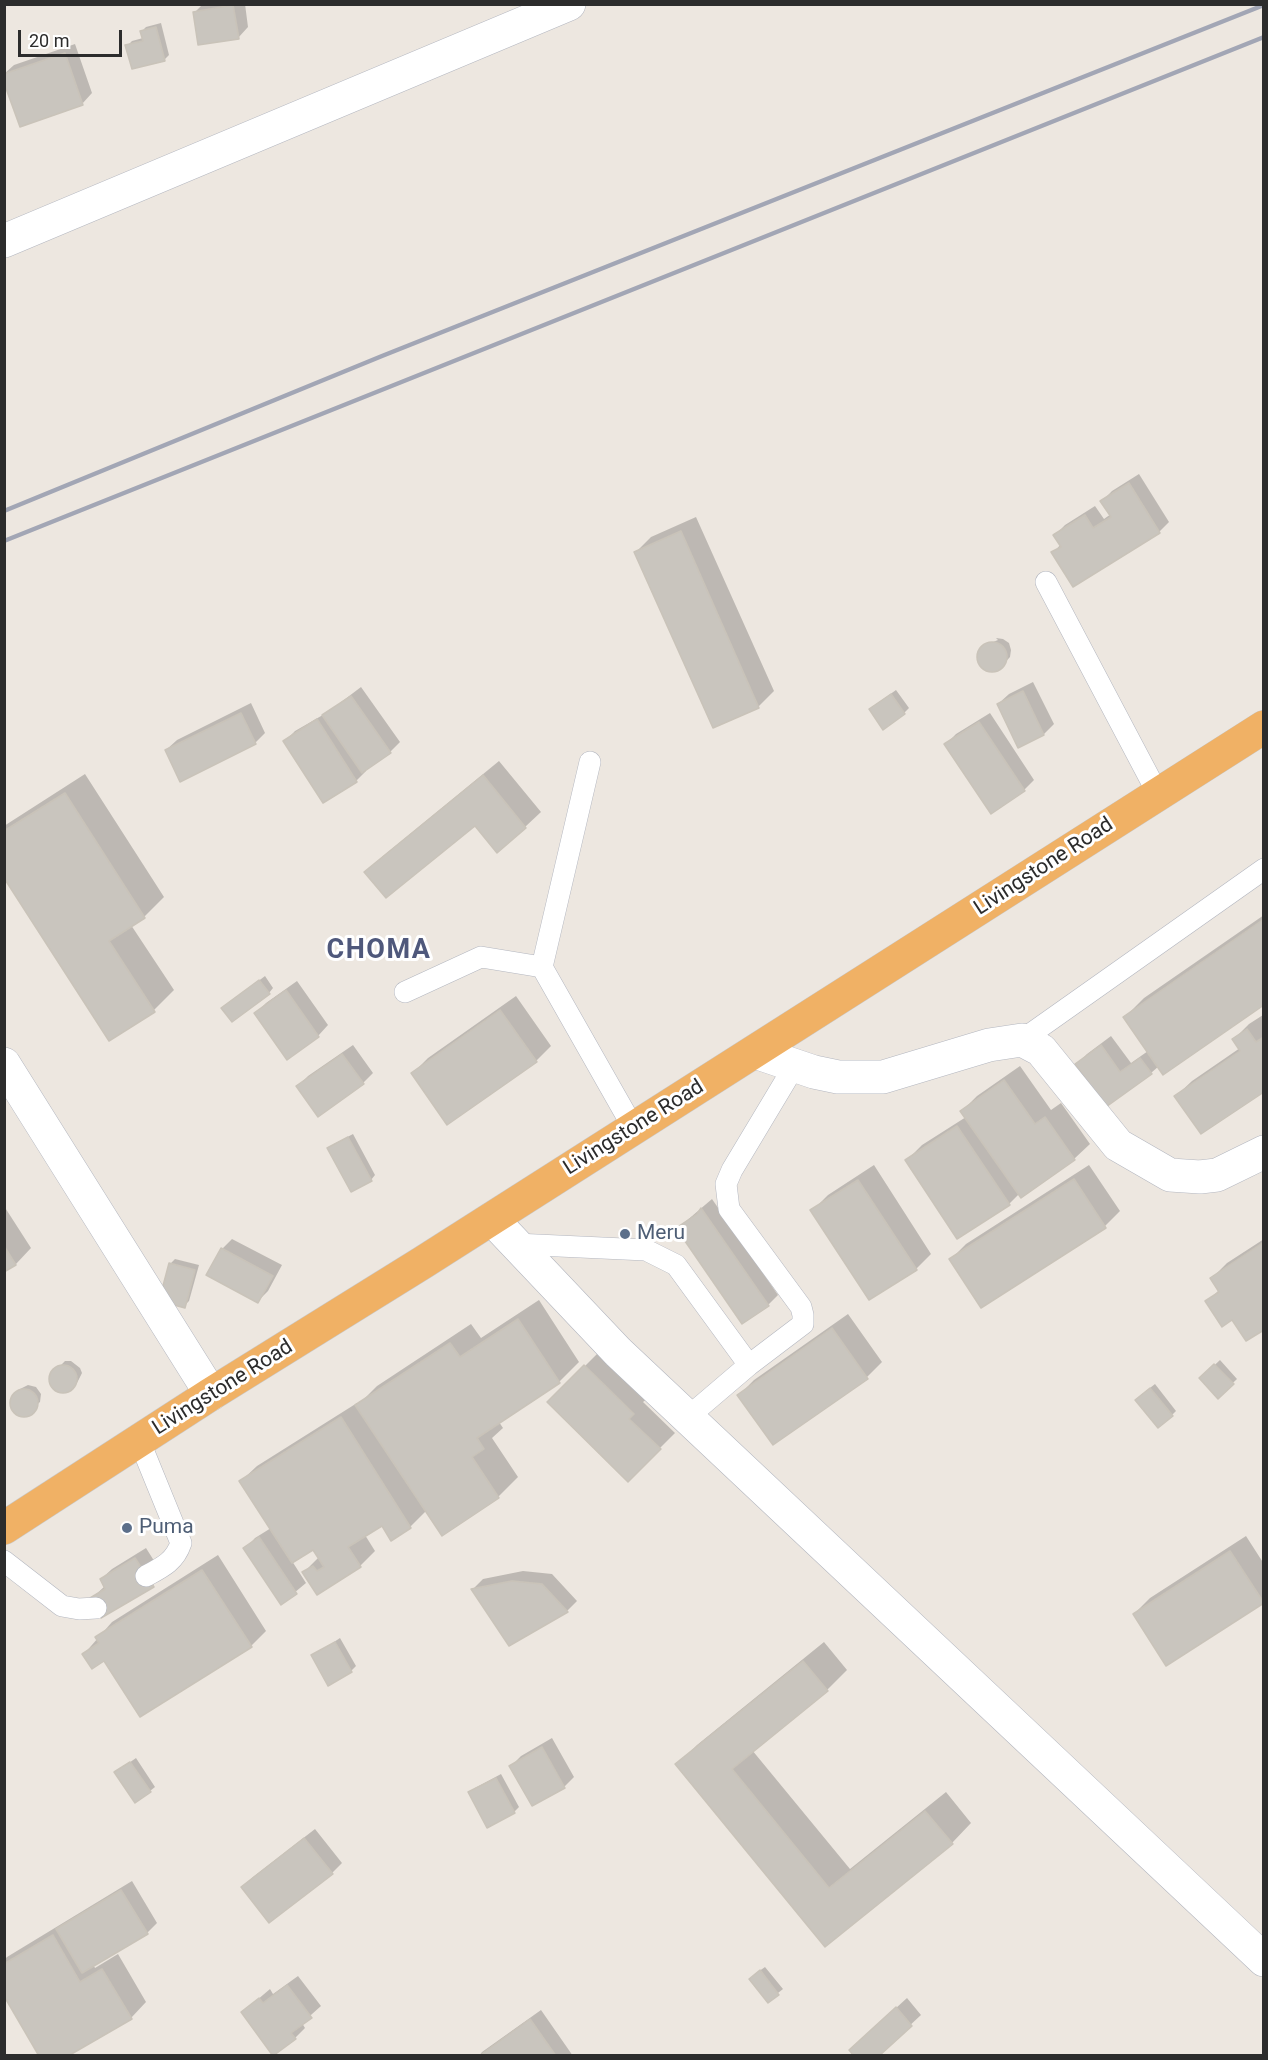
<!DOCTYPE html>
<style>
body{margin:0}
#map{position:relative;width:1268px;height:2060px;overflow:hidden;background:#ede7e0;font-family:Roboto,sans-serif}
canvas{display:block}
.frame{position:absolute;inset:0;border:6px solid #2c2c2c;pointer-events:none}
.scale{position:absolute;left:18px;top:30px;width:104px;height:27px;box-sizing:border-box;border:3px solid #2c2c2c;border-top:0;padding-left:8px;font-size:18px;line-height:21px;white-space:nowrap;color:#2c2c2c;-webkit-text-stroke:4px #fff;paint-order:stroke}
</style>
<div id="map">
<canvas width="1268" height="2060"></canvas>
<div class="frame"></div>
<div class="scale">20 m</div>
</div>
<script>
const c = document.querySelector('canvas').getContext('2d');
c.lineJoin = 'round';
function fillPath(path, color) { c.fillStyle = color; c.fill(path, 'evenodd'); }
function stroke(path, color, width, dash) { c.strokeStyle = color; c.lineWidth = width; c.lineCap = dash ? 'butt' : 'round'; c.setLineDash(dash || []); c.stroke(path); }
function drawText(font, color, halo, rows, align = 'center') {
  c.font = font + ' Roboto,sans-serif'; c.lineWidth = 6; c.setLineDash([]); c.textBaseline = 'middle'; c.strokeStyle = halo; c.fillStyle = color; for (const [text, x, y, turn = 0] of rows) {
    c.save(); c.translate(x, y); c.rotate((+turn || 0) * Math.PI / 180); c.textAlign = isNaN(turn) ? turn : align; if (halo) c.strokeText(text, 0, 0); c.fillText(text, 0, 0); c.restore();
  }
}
const shadow = new Path2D(`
 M203 4H245L248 27 238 38 194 13Z
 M161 23 169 55 164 60 127 46 132 41 143 38 141 32 146 27Z
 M75 44 92 93 82 104 4 74 14 65Z
 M1139 474 1169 522 1159 532 1053 553 1061 544 1055 535 1065 525 1095 506 1104 519 1111 514 1102 501 1112 491Z
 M696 517 774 691 758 707 636 552 651 537Z
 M996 638 1003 639 1009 643 1011 650 1010 657 1000 668 993 671 986 670 980 665 978 659 979 651 983 646 998 640Z
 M1033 682 1054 724 1044 734 998 704 1009 694Z
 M361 687 400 742 390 752 365 769 366 771 356 781 285 741 295 731 328 712Z
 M896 690 909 708 904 713 875 705Z
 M251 703 265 733 255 743 166 750 177 740Z
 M990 713 1034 780 1024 790 946 744 956 734Z
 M499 761 541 812 525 827 497 850 475 824 366 872 382 857Z
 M85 774 164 897 144 917 131 925 174 990 154 1010 4 875V826Z
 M1264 915V1003L1159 1066 1151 1073 1106 1105 1077 1064 1087 1054 1111 1036 1131 1063 1148 1051 1125 1017 1144 998Z
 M265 976 273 988 269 993 228 1004Z
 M297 981 328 1025 318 1036 256 1013 266 1003Z
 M516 996 551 1046 536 1061 413 1073 428 1058Z
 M1263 1015 1264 1090 1176 1096 1192 1081 1240 1048 1234 1039 1249 1024Z
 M353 1045 373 1073 363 1083 298 1086 308 1076Z
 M1020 1066 1051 1110 1061 1103 1090 1144 1074 1159 1022 1196 1020 1193 1009 1204 907 1160 922 1145 966 1117 962 1111 977 1096Z
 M353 1134 375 1175 371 1180 329 1148 334 1144Z
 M874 1165 931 1254 916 1269 812 1211 828 1195Z
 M1089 1165 1120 1211 1105 1226 951 1259 966 1244Z
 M712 1199 778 1295 768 1305 678 1228Z
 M4 1206 31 1248 16 1264 4 1270Z
 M232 1239 282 1265 268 1291 258 1301 222 1249Z
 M1264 1239V1328L1232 1318 1207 1302 1219 1290 1212 1278 1227 1263Z
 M175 1259 199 1265 189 1301 184 1306 170 1264Z
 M539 1300 579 1362 560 1381 499 1422 503 1428 492 1438 518 1477 498 1497 443 1534 427 1510 410 1527 382 1524 365 1535 375 1551 360 1566 317 1593 304 1572 319 1557 313 1548 292 1561 306 1583 282 1603 245 1549 255 1538 271 1528 241 1481 257 1466 357 1403 358 1405 377 1386 471 1324 481 1338Z
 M848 1314 882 1362 867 1377 739 1395 754 1380Z
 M600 1351 648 1398 643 1402 675 1433 628 1480 549 1402Z
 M1220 1360 1237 1379 1219 1396 1201 1378Z
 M65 1361H71L80 1368 82 1373 77 1383 72 1389 61 1392 52 1386 50 1380 51 1375Z
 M1155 1384 1176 1411 1172 1415 1141 1395Z
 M28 1385 36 1387 41 1394 40 1402 25 1415 17 1413 12 1407V1398L20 1389Z
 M1246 1536 1264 1564V1601L1167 1663 1134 1614 1150 1598Z
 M146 1548 163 1575 153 1585 92 1598 105 1586 101 1579 112 1569Z
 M218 1555 266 1631 251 1646 104 1659 84 1654 112 1622Z
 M523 1571 552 1574 577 1601 567 1611 510 1644 473 1589 483 1579Z
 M340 1638 356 1666 351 1671 313 1656Z
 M824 1642 847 1670 827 1690 752 1750 850 1869 946 1792 971 1823 952 1843 825 1945 677 1765 697 1745Z
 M552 1738 574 1777 564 1787 511 1766 521 1756Z
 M136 1758 155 1787 150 1791 116 1772Z
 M501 1774 519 1807 514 1812 488 1826 470 1793 475 1788Z
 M315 1829 342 1863 332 1873 243 1887 253 1877Z
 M132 1881 157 1923 147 1933 93 1964 95 1968 118 1954 146 2002 131 2018 4 1994V1960L7 1957Z
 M765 1967 783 1989 768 2001 755 1974Z
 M298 1976 321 2006 302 2023 305 2028 295 2038 243 2012 270 1989 273 1994Z
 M907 1998 921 2015 877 2056 861 2040Z
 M541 2010 573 2056H479L482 2052Z`);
const building = new Path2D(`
 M233 5 239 39 198 45 193 12Z
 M156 27 165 61 132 69 125 45 143 41 140 31Z
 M65 53 83 105 20 127 4 83V74Z
 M1129 483 1160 533 1073 587 1051 552 1061 547 1053 535 1085 515 1093 528 1111 517 1100 501Z
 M681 531 759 708 713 728 634 552Z
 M977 657a15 15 0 1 1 30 0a15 15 0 1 1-30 0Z
 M1023 691 1044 735 1018 748 997 704Z
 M891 694 905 714 883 730 869 709Z
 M351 696 391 753 362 773 322 715Z
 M241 713 256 744 180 782 165 750Z
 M317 719 357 782 323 803 283 741Z
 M979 722 1025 791 991 814 944 744Z
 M483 775 526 828 497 853 475 826 386 898 364 872Z
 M65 793 145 918 109 941 155 1012 109 1041 4 878V831Z
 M1264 919V1005L1163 1075 1123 1017Z
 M259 980 270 994 232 1022 221 1008Z
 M286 990 319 1037 287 1060 254 1013Z
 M500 1010 537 1062 447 1125 411 1073Z
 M1247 1029 1256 1042 1264 1037V1092L1201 1134 1174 1096 1240 1051 1232 1039Z
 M1101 1045 1120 1072 1140 1058 1152 1074 1106 1107 1075 1064Z
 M342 1054 364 1084 318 1117 296 1086Z
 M1004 1080 1035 1124 1045 1117 1075 1160 1021 1198 960 1111Z
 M957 1126 1010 1205 957 1239 905 1160Z
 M348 1137 372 1181 351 1192 327 1148Z
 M1074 1179 1106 1228 981 1308 949 1259Z
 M858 1180 917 1270 869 1300 810 1210Z
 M701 1208 769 1306 742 1324 676 1228 697 1214Z
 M1264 1242V1330L1246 1341 1232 1320 1222 1327 1205 1301 1219 1292 1210 1278Z
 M4 1246 16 1265 4 1272Z
 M221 1248 273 1276 258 1303 206 1275Z
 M169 1263 195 1270 185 1308 159 1301Z
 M518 1319 560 1383 477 1438 484 1449 472 1457 499 1498 442 1536 355 1405 450 1343 460 1357Z
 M832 1328 868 1379 773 1445 737 1395Z
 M1214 1364 1234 1384 1218 1399 1199 1378Z
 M49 1379a14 14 0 1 1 28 0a14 14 0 1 1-28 0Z
 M584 1365 634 1414 629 1419 661 1449 628 1482 547 1402Z
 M1150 1388 1173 1416 1158 1428 1135 1400Z
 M10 1403a14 14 0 1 1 28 0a14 14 0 1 1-28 0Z
 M341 1417 411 1528 391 1541 382 1526 348 1547 361 1567 317 1595 302 1572 313 1566 317 1571 324 1567 313 1550 292 1563 239 1481Z
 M259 1537 297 1594 281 1605 243 1548Z
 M1230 1551 1264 1603 1166 1666 1133 1614Z
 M135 1558 154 1587 101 1618 90 1598 105 1589 100 1579Z
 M202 1570 252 1647 140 1717 104 1661 92 1669 82 1654 99 1643 95 1637Z
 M512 1581 542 1584 568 1612 509 1646 471 1589Z
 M335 1642 352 1672 328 1686 311 1655Z
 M803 1661 828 1691 732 1769 829 1888 925 1811 953 1844 825 1947 675 1764Z
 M542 1747 565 1788 532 1806 509 1766Z
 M130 1762 151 1792 135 1803 114 1772Z
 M496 1778 515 1813 487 1828 468 1792Z
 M304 1838 333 1874 269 1923 241 1887Z
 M121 1890 148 1934 82 1973 56 1929Z
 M53 1935 80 1982 102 1969 132 2019 68 2056H39L4 1996V1964Z
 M760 1970 779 1995 768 2003 749 1979Z
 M287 1985 312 2018 291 2033 296 2039 273 2056 241 2012 259 1998 263 2003Z
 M896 2007 912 2026 879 2056H854L849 2050Z
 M530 2019 556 2056H479Z`);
const service = new Path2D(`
 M1046 582 1158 794
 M542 967 590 762
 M405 992 481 957 542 967 634 1129
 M1022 1040 1264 869
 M515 1244 646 1250 676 1265 749 1365
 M688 1417 749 1365 803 1324V1315L801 1307 729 1209 726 1184 732 1170 795 1065
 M139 1440 181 1543C175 1561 163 1567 146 1576
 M4 1561 62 1606 79 1609 96 1608`);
const minor = new Path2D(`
 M4 241 569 4
 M755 1052 814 1072 838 1077H883L989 1045 1022 1040 1041 1050 1118 1145 1170 1175 1200 1177 1217 1175 1264 1152
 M492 1219 618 1352 1264 1960`);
const tertiary = new Path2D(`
 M4 1064 211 1394`);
const trunk = new Path2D(`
 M4 1528 211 1394 422 1263 1264 727`);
const rail = new Path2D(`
 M4 511 382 356 1264 5
 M4 541 1264 37`);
const markers = [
 [625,1234,6,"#5c6f8a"],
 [127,1528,6,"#5c6f8a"]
];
const streetNames = [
 ["Livingstone Road",1044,867,-33],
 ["Livingstone Road",634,1128,-32],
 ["Livingstone Road",223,1388,-32]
];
const serviceNames = [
 ["Meru",637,1234],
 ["Puma",139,1528]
];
const districtNames = [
 ["CHOMA",379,951]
];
fillPath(shadow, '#0003');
fillPath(building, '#c9c5be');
stroke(building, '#c9c3b9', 1.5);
stroke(service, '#b3b6bf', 22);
stroke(minor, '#b3b6bf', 34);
stroke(tertiary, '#b3b6bf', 34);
stroke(trunk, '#c8c8c8', 34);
stroke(service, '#fff', 21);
stroke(minor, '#fff', 33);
stroke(tertiary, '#fff', 33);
stroke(trunk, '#f0b165', 33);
stroke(rail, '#a2a6b5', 4.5);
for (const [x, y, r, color] of markers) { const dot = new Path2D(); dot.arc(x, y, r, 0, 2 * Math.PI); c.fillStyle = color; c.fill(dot); stroke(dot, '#fff', 2); }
drawText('21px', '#2c2c2c', '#fff', streetNames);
drawText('21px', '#4e5e75', '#fff', serviceNames, 'left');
c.letterSpacing = '1.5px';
drawText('bold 27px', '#4f587b', '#fff', districtNames);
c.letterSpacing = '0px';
</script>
